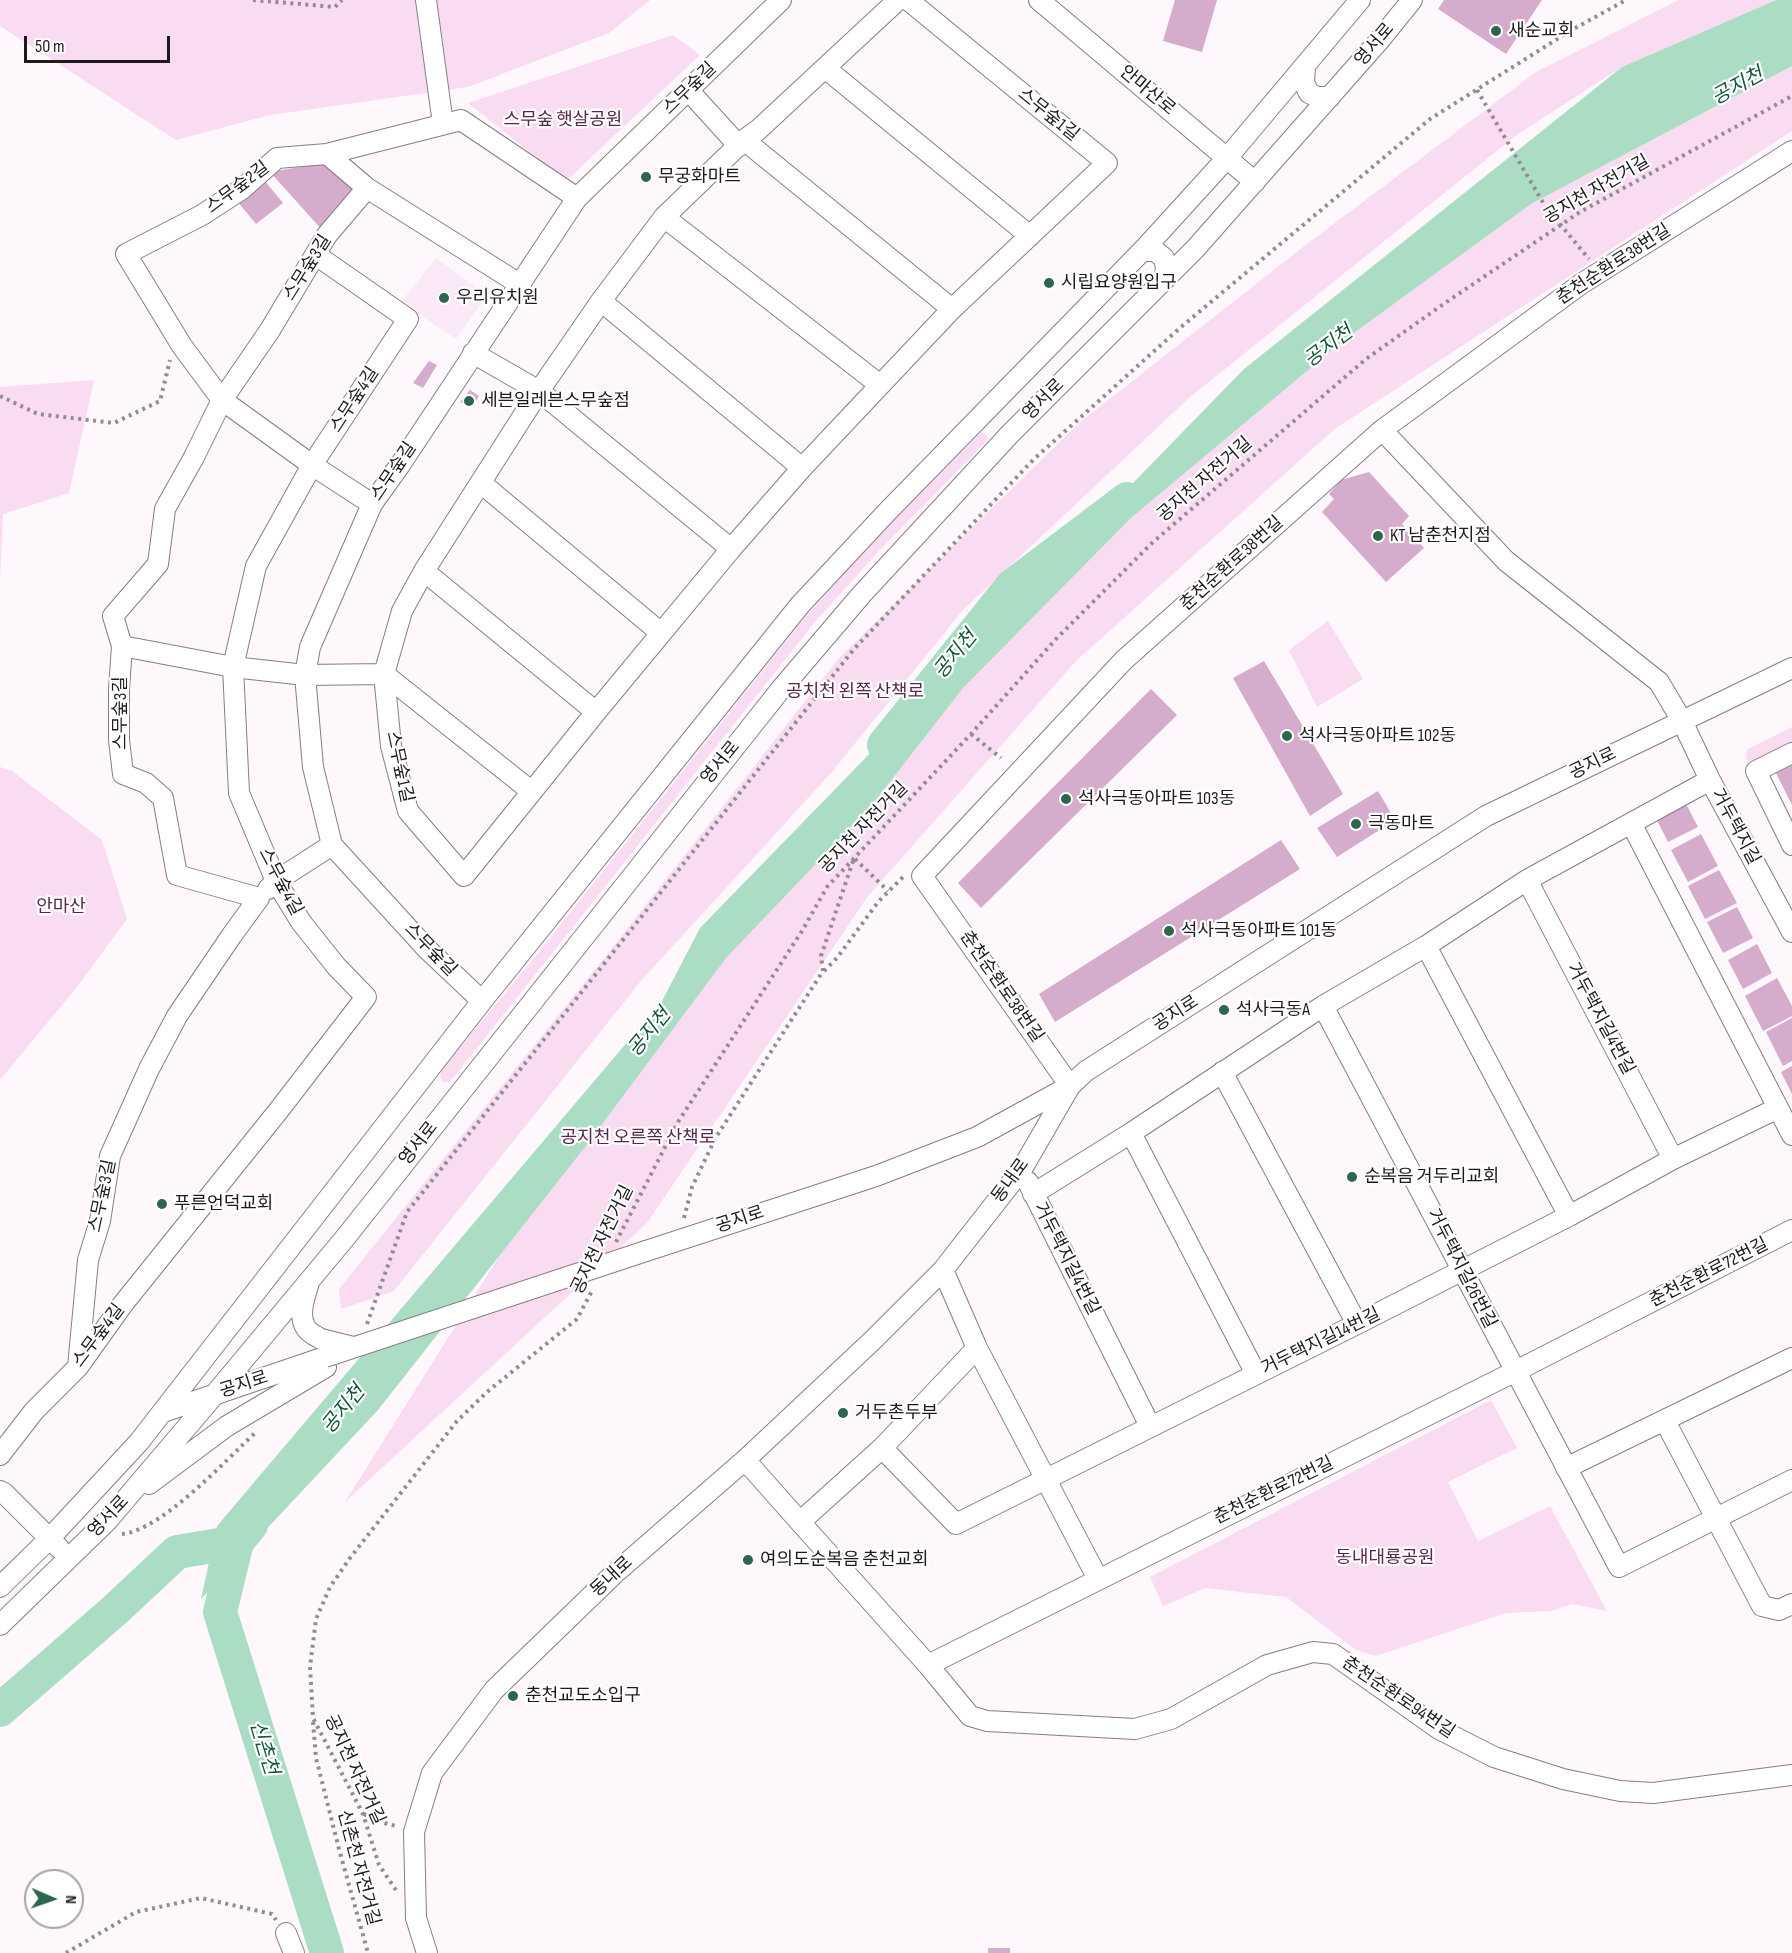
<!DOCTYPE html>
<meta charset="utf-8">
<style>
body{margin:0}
#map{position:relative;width:1792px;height:1953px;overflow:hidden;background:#fef7fc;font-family:"Sofia Sans Condensed",sans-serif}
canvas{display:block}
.north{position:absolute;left:24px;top:1869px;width:60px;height:60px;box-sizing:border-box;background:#fff;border:2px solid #a5a3a5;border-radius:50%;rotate:92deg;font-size:16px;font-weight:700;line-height:24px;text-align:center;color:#1e1a1d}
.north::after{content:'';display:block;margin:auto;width:21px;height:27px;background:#2d654d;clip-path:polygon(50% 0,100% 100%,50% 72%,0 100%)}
.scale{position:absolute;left:24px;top:36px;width:146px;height:27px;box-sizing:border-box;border:3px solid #1e1a1d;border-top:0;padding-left:8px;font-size:18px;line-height:21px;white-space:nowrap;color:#1e1a1d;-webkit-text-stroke:4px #fff;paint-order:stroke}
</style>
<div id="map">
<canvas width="1792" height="1953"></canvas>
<div class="north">N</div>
<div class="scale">50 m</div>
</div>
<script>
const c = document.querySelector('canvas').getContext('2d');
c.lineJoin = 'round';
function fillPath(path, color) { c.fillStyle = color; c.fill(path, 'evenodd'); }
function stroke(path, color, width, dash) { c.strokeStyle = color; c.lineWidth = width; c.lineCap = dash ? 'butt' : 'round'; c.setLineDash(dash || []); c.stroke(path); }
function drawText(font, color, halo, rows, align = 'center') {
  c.font = font + ' "Sofia Sans Condensed","Noto Sans KR",sans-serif'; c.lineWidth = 4.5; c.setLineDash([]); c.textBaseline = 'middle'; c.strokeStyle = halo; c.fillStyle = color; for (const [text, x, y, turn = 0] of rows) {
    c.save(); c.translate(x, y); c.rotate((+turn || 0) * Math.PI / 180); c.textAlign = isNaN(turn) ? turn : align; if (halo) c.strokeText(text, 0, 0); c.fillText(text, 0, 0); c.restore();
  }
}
const built = new Path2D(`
 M436 258 487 295 456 339 401 302Z`);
const green = new Path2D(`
 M0 0H650L609 33 468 87 270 115 176 140 0 26Z
 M1679 0H1776L1622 67 1518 134 1190 397 963 610 831 773 640 982 394 1291 341 1309 339 1289 605 957 839 658 1079 423 1307 244 1536 72Z
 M673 35 700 55 566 181 468 103Z
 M1792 66V131L1336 428 1076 661 868 896 647 1223 345 1502 596 1102 787 865 1132 517 1343 341 1531 204Z
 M94 380 69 493 3 514 0 580V387Z
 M982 432 986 434 988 439 983 445 879 551 815 622 454 1077 448 1082H442L440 1076 442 1069 531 962 808 614 874 540Z
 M1328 621 1363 679 1317 707 1289 650Z
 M1792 727V745L1755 763C1746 762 1744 757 1748 749Z
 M0 767 12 771 102 840 127 919 77 987 0 1080Z
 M1491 1400 1517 1448 1448 1482 1478 1541 1550 1506 1607 1611 1572 1604 1551 1611 1506 1613 1376 1656 1356 1650 1286 1597 1206 1588 1163 1606 1150 1577Z`);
const water = new Path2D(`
 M1776 0H1792V66L1531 204 1343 341 1132 517 963 688 871 806 726 958 585 1147 378 1410 201 1599 217 1526 662 1001 700 928 1244 369 1622 67Z`);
const river = new Path2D(`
 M884 745 1012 586 1127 499
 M251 1525 237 1542 220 1612 327 1953
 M0 1710 115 1610 177 1552 237 1542`);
const building = new Path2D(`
 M1175 0H1217L1202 52 1163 41Z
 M1444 0H1542L1506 54 1438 9Z
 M324 163 362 178 323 231 270 172Z
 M264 180 283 203 256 224 237 201Z
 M429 361 437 365 423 388 413 383Z
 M470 390 479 396 471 408 460 402Z
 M1369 472 1409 516 1402 524 1424 548 1386 582 1322 512 1334 499 1329 494 1341 480Z
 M1264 661 1343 794 1310 816 1233 678Z
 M1151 689 1177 715 981 908 958 883Z
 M1792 765V805L1776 773Z
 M1378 791 1395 820 1337 857 1317 828Z
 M1684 800 1698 827 1668 842 1655 816Z
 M1701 834 1718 866 1688 882 1671 850Z
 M1281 840 1300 869 1055 1022 1039 994Z
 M1719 870 1737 903 1705 919 1688 886Z
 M1737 907 1753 938 1723 953 1707 922Z
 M1757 944 1772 973 1743 989 1728 960Z
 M1777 978 1792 1006V1016L1763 1031 1745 996Z
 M1792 1018V1061L1783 1066 1766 1032Z
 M1792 1066V1094L1781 1072Z
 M988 1948H1010V1953H988Z`);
const path = new Path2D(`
 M253 0 335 7 342 0
 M1477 90 1545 206 1589 259
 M0 396 38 414 114 423 160 401 170 360
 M971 734 1001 758
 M824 971 837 958 878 902 904 876
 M684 1218 692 1187 716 1137 823 971 821 956 854 858 888 891
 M616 1242 678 1122 802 931 827 887 971 734 1056 639 1152 543 1366 359 1445 303 1580 212 1792 96
 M367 1324 407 1212 854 649 1033 460 1181 327 1430 119 1570 31 1626 0
 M122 1534C162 1530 225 1461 255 1433
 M313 1722 316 1758 339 1849 368 1953
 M364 1814 377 1821 396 1826
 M396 1890 379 1865 363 1814 313 1718 310 1667 316 1619 330 1587 350 1558 457 1421 487 1392 577 1319 593 1289
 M66 1953 136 1912 201 1898 272 1914 276 1920`);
const minor = new Path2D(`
 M426 0 443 124
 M898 0 758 130 744 140 664 217 601 301 539 391 424 571 402 611 384 674 391 746 408 811 464 876 596 712 731 549 802 468 952 309 1107 163 908 0
 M1039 0 1255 182
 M1305 66 1304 83 1309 93 1317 97H1330
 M825 68 1030 236
 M688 90 739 146
 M744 140 952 309
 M327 154 367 188
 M664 217 880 385
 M1143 251H1155L1164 258 1166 268 1164 280
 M601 301 802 468
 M473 353 539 391 731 549
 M1382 430 1506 561 1659 682 1682 721 1710 780 1792 932
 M481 483 661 633
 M372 504 312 465 222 400 182 346 126 254 202 215 242 189 277 158 327 154 461 120 577 198
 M424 571 596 712
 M122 646 233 667 305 675 384 674 531 791
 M1792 753 1756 771 1792 845
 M1631 823 1792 1135
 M1527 880 1673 1159
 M268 889 276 881 332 845
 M1426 946 1569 1216
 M482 1001 427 949 332 845 313 767 305 675 310 647 372 504 400 465 577 198 781 0
 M1323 1006C1422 1193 1519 1381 1619 1567L1792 1480
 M1222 1072 1357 1324
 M1131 1133 1256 1374
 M1028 1182 1150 1426
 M1033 1194 1131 1133 1323 1006 1426 946 1527 880 1710 780
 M646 1251 876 1176 977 1137 1070 1086 1086 1071 1486 816 1792 668
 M943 1270 977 1348 1098 1579
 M308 1286C304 1299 298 1316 306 1328 309 1333 316 1336 321 1339
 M78 1367 88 1260 100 1221 110 1156 149 1069 177 1016 232 935 259 898 177 875 163 798 146 783 123 774 119 740V689L122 646 113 616 158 564 165 509 194 457 222 400 270 330 327 235 367 188 521 285
 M163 1412 325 1357
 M1665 1421 1762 1606 1779 1610 1792 1604
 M882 1448 956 1524 1357 1324 1569 1216 1673 1159 1778 1108
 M0 1455 34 1411 78 1367 123 1304 279 1110 366 997 336 966 301 922 276 881 239 793 233 667 256 566 312 465 408 319 316 255
 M745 1460 800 1522 882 1448 977 1348
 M1566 1468 1792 1358
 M149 1484 227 1426 326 1367
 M0 1491 4 1493 59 1548
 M800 1522 928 1665 1514 1372 1792 1230
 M0 1587 50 1538 139 1442 482 1001 800 605 887 512 1146 247 1227 158 1360 0
 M0 1625 108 1520 215 1394 345 1238 781 689 862 594 1010 434 1195 249 1378 42 1412 0
 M928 1665 970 1716 987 1721 1135 1729 1171 1719 1267 1665 1313 1652 1333 1654 1439 1729 1494 1757 1563 1779 1620 1791 1653 1793 1792 1775
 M286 1933 294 1953
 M427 1953 416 1918 414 1832 432 1773 494 1690 614 1574 745 1460 872 1341 943 1270 1022 1169 1070 1086 922 876 1124 660 1382 430 1581 284 1792 151`);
const minorBridge = new Path2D(`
 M321 1339 353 1347
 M325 1357 646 1251`);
const markers = [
 [1496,31,6,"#2d654d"],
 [646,177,6,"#2d654d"],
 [1049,283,6,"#2d654d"],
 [444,298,6,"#2d654d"],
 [469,401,6,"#2d654d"],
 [1378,536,6,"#2d654d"],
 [1287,736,6,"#2d654d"],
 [1066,799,6,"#2d654d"],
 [1356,824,6,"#2d654d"],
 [1169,931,6,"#2d654d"],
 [1224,1010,6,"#2d654d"],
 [1352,1177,6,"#2d654d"],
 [162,1204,6,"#2d654d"],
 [843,1413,6,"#2d654d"],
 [748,1560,6,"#2d654d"],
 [513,1696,6,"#2d654d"]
];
const poiNames = [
 ["새순교회",1508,31],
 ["무궁화마트",658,177],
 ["시립요양원입구",1061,283],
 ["우리유치원",456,298],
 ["세븐일레븐스무숲점",481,401],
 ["KT 남춘천지점",1390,536],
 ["석사극동아파트 102동",1299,736],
 ["석사극동아파트 103동",1078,799],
 ["극동마트",1368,824],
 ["석사극동아파트 101동",1181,931],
 ["석사극동A",1236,1010],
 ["순복음 거두리교회",1364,1177],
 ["푸른언덕교회",174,1204],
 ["거두촌두부",855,1413],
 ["여의도순복음 춘천교회",760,1560],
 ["춘천교도소입구",525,1696]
];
const streetNames = [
 ["영서로",1375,45,-50],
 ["스무숲길",690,89,-44],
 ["안마산로",1147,91,40],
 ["스무숲1길",1048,115,39],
 ["스무숲2길",238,188,-37],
 ["공지천 자전거길",1597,190,-30],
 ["춘천순환로38번길",1614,265,-33],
 ["스무숲3길",308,268,-58],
 ["스무숲4길",355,400,-57],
 ["영서로",1044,400,-45],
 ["스무숲길",394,472,-56],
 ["공지천 자전거길",1205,480,-41],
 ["춘천순환로38번길",1232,564,-42],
 ["스무숲3길",121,713,-90],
 ["영서로",721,763,-51],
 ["공지로",1593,764,-26],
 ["스무숲1길",399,767,78],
 ["거두택지길",1735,827,62],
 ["공지천 자전거길",864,828,-46],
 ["스무숲4길",280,882,62],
 ["스무숲길",430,950,46],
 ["춘천순환로38번길",1001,987,55],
 ["공지로",1176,1014,-33],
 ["거두택지길4번길",1600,1019,62],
 ["영서로",419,1144,-52],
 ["동내로",1011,1181,-54],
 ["스무숲3길",103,1196,-78],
 ["공지로",740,1220,-18],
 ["공지천 자전거길",603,1240,-64],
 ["거두택지길4번길",1066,1259,63],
 ["거두택지길26번길",1461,1269,63],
 ["춘천순환로72번길",1709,1273,-27],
 ["스무숲4길",99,1336,-53],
 ["거두택지길14번길",1321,1342,-26],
 ["공지로",244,1385,-18],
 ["춘천순환로72번길",1274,1491,-26],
 ["영서로",109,1517,-47],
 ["동내로",612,1577,-43],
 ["춘천순환로94번길",1398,1698,34],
 ["공지천 자전거길",354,1770,65],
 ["신촌천 자전거길",358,1868,75]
];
const parkNames = [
 ["스무숲 햇살공원",563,120],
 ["공치천 왼쪽 산책로",855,692],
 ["안마산",61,907],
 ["공지천 오른쪽 산책로",638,1138],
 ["동내대룡공원",1385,1558]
];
const waterNames = [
 ["공지천",1738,87,-29],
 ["공지천",1329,347,-37],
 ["공지천",956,655,-51],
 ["공지천",650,1033,-51],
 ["공지천",344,1410,-51],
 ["신촌천",263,1748,73]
];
fillPath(built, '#fce9f7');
fillPath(green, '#f9dcf2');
fillPath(water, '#abddc4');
stroke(river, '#abddc4', 34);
fillPath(building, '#d5accb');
stroke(minor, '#887d85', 22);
stroke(path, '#938d92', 4, [3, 4.5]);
stroke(minor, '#fff', 20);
stroke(minorBridge, '#887d85', 22, []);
stroke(minorBridge, '#fff', 20);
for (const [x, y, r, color] of markers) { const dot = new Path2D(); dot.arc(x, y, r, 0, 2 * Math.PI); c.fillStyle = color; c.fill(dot); stroke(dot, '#fff', 2); }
drawText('18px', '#1e1a1d', '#fff', poiNames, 'left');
drawText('18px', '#1e1a1d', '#fff', streetNames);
drawText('18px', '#58264f', '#fff', parkNames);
drawText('italic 20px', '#17543c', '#fff', waterNames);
</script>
